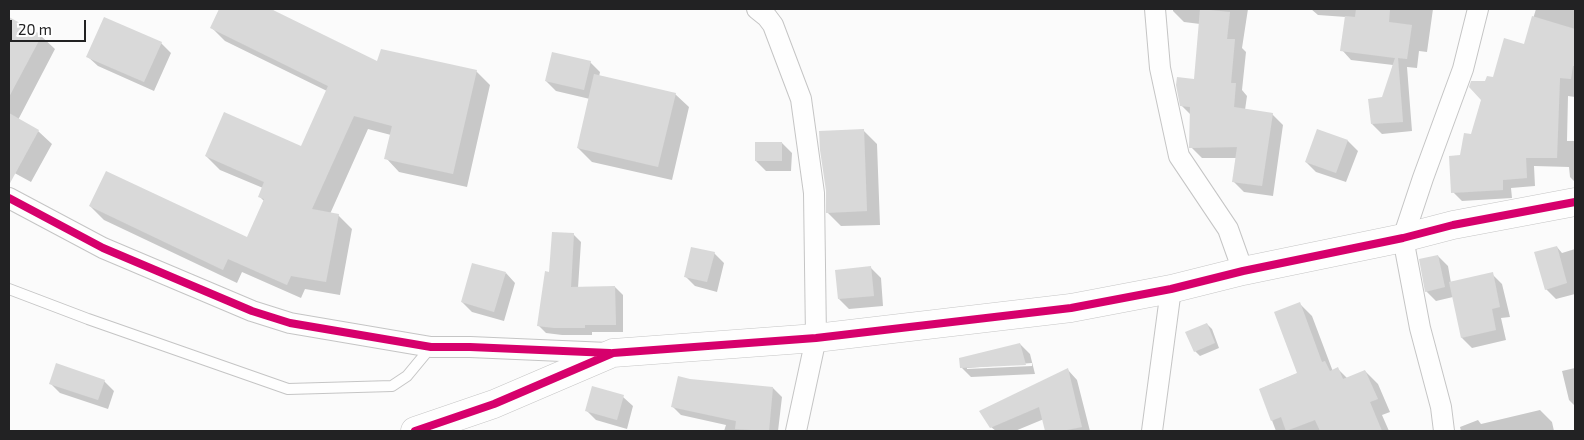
<!DOCTYPE html>
<style>
body{margin:0}
#map{position:relative;width:1584px;height:440px;overflow:hidden;background:#fbfbfb;font-family:"Exo 2",sans-serif}
canvas{display:block}
.frame{position:absolute;inset:0;border:10px solid #222223;pointer-events:none}
.scale{position:absolute;left:10px;top:20px;width:76px;height:22px;box-sizing:border-box;border:2px solid #222223;border-top:0;padding-left:6px;font-size:15px;line-height:18px;white-space:nowrap;color:#222223;-webkit-text-stroke:4px #fff;paint-order:stroke}
</style>
<div id="map">
<canvas width="1584" height="440"></canvas>
<div class="frame"></div>
<div class="scale">20 m</div>
</div>
<script>
const c = document.querySelector('canvas').getContext('2d');
c.lineJoin = 'round';
function fillPath(path, color) { c.fillStyle = color; c.fill(path, 'evenodd'); }
function stroke(path, color, width, dash) { c.strokeStyle = color; c.lineWidth = width; c.lineCap = dash ? 'butt' : 'round'; c.setLineDash(dash || []); c.stroke(path); }
const shadow = new Path2D(`
 M221 9H274L273 11 378 63 476 71 490 85 467 187 399 172 386 158 391 135 368 129 330 214 338 215 352 229 340 295 305 289 301 298 242 272 237 283 104 220 90 206 248 239 264 201 259 196 263 188 220 170 206 156 302 148 327 91 225 41 211 27Z
 M1173 9H1248L1242 48 1246 52 1242 90 1247 96 1245 110 1272 114 1283 125 1273 196 1244 192 1233 181 1237 158H1202L1191 147V115L1181 105 1195 80 1200 24 1184 22 1173 11Z
 M1311 9H1433L1427 52 1419 51 1417 68 1407 67 1412 131 1382 134 1372 124 1383 99 1393 65 1351 60 1342 50 1346 17 1318 15Z
 M1536 9H1575V97L1568 96 1567 141H1575V182L1570 177 1569 167 1534 166 1535 186 1511 188 1512 198 1462 201 1453 192 1461 156 1472 135 1486 83 1494 79 1525 45Z
 M9 18 41 36 55 49 18 120 38 131 52 144 31 182 9 170Z
 M161 43 171 53 154 91 98 66 88 57Z
 M590 62 600 72 599 77 675 94 689 107 672 180 592 162 578 148 590 99 556 91 546 81Z
 M863 130 877 144 880 225 841 226 827 212Z
 M1318 131 1348 141 1358 151 1346 182 1316 172 1306 162Z
 M782 143 792 153 791 171H766L756 161Z
 M573 234 581 242 578 288 615 287 623 295V332H592V335H562L546 333 538 325 551 274Z
 M1557 247 1562 253 1575 249V294L1556 299 1546 289Z
 M714 253 724 263 717 292 695 286 685 276Z
 M1438 256 1448 266 1451 283 1492 274 1502 284 1510 317 1501 318 1506 340 1472 348 1462 338 1453 297 1436 301 1426 291Z
 M871 268 881 278 883 306 849 309 839 299Z
 M506 273 515 283 504 321 472 312 462 302Z
 M1299 303 1312 316 1332 369 1333 371 1338 369 1348 379 1365 371 1378 384 1390 412 1382 415 1389 431H1276L1260 389 1298 373Z
 M1207 324 1212 329 1219 348 1200 356 1195 351Z
 M1020 344 1030 354 1035 374 971 377 961 367ZM1032 363V366L967 369V368Z
 M1575 368V406L1569 400 1562 371Z
 M1068 370 1077 380 1090 431H1046L1044 419 1015 431H996L991 427Z
 M104 381 114 391 108 409 60 393 51 384Z
 M773 388 782 397 778 431H724L726 425 681 415 672 406Z
 M623 397 633 406 627 429 596 420 586 410Z
 M1540 410 1552 422 1554 431H1461L1460 427 1478 420 1481 424Z`);
const building = new Path2D(`
 M219 9H271L377 61 381 49 477 70 453 174 384 159 392 126 354 116 312 209 339 214 326 282 291 276 287 285 228 259 223 270 89 206 106 171 247 237 264 199 258 197 264 182 205 156 224 112 301 146 328 86 210 28Z
 M1200 9 1230 12 1227 39H1235L1231 83H1236L1234 107 1273 113 1262 186 1232 182 1237 147 1189 148 1190 107 1180 106 1176 85 1177 77 1194 79Z
 M1356 9H1390L1389 22 1412 25 1407 59 1398 58 1403 122 1371 124 1368 99 1382 97 1395 58 1340 51 1345 16 1355 17Z
 M1532 16 1575 29V66H1573L1571 79 1560 78 1557 158H1526L1527 178 1503 180V190L1451 193 1449 156 1460 155 1464 133 1471 134 1481 100 1469 87 1471 81H1485L1487 76 1493 77 1504 38 1524 44Z
 M9 17 42 35 9 97Z
 M104 17 162 42 144 82 86 57Z
 M552 52 591 61 584 90 545 81Z
 M594 74 676 93 658 167 577 148Z
 M9 113 39 130 9 185Z
 M864 129 867 211 826 213V191L820 150 819 131Z
 M1317 129 1348 140 1336 173 1305 162Z
 M755 142H782V161H755Z
 M552 232 574 233 571 287 615 286 616 325H585V328H554L537 326 545 271 549 272Z
 M1557 246 1567 283 1545 290 1534 252Z
 M691 247 715 252 707 282 684 277Z
 M1438 255 1445 287 1425 292 1419 259Z
 M472 263 506 272 494 312 461 302Z
 M871 266 874 296 838 299 835 270Z
 M1493 272 1500 307 1492 309 1496 330 1461 338 1449 282Z
 M1300 302 1322 362 1325 361 1330 371 1338 367 1343 379 1365 370 1378 399 1370 402 1382 431H1320L1315 420 1286 431 1281 417 1271 421 1259 389 1297 373 1274 312Z
 M1207 323 1215 343 1194 352 1185 332Z
 M1020 343 1026 365 960 368 959 358Z
 M56 363 105 380 98 400 49 384Z
 M1068 368 1082 427 1062 431H1045L1039 407 990 428 979 411Z
 M678 376 690 379 773 387 769 431 735 429 736 421 671 407Z
 M592 386 624 395 617 420 585 411Z`);
const lane = new Path2D(`
 M9 289 88 319 288 389 392 386 407 376 431 347`);
const street = new Path2D(`
 M757 9 767 17 773 25 801 99 814 193 816 338 796 431
 M1155 9 1160 68 1179 156 1228 229 1243 271
 M9 198 103 248 252 311 290 323 431 347H470L608 353
 M1152 431 1171 289
 M1444 431 1441 407 1420 328 1403 238 1423 178 1463 69 1478 9`);
const secondary = new Path2D(`
 M415 431 494 404 613 353 816 338 1071 308 1171 289 1243 271 1403 238 1453 225 1575 202`);
const cycleway = new Path2D(`
 M9 198 103 248 252 311 290 323 431 347H470L610 353
 M415 431 494 404 613 353 816 338 1071 308 1171 289 1243 271 1403 238 1453 225 1575 202`);
fillPath(shadow, '#0003');
fillPath(building, '#d9d9d9');
stroke(lane, '#c5c5c5', 12);
stroke(street, '#c5c5c5', 22);
stroke(secondary, '#c5c5c5', 29);
stroke(lane, '#fefefe', 10);
stroke(street, '#fefefe', 20);
stroke(secondary, '#fefefe', 28);
stroke(cycleway, '#d6006c', 8);
</script>
